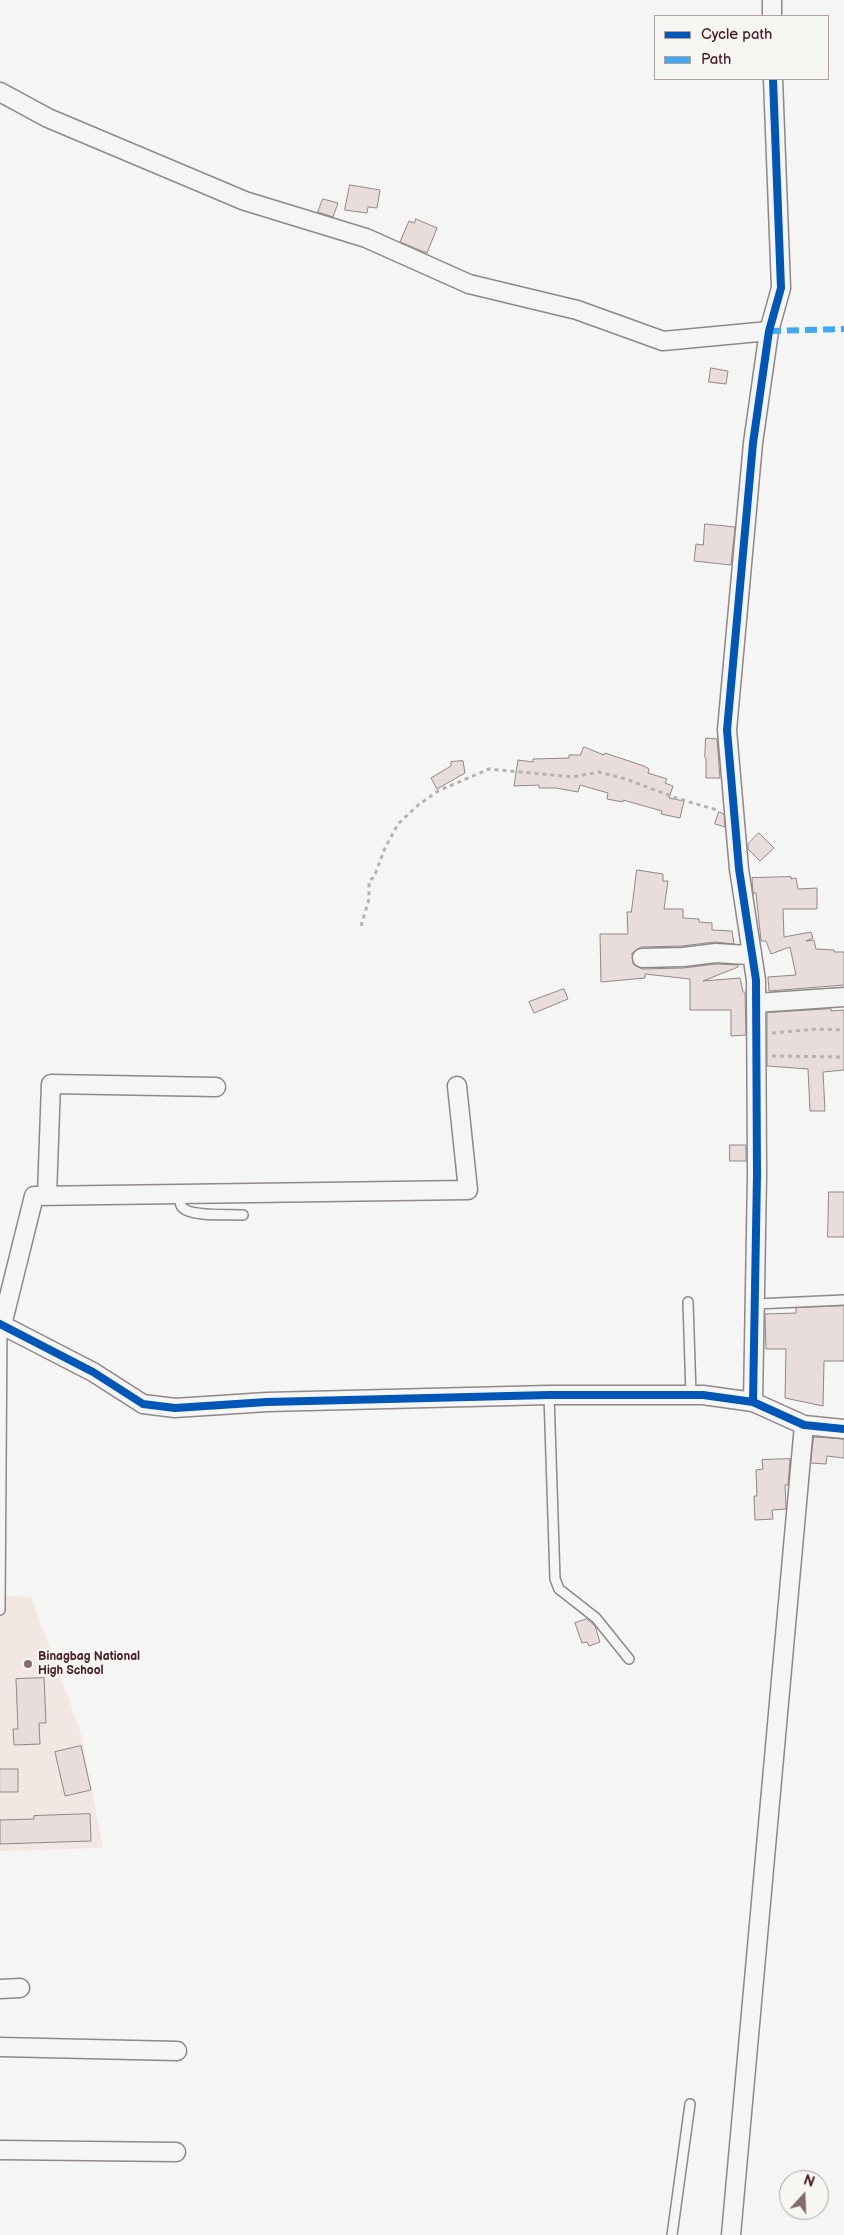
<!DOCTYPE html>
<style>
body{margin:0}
#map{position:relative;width:844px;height:2235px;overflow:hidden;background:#f5f5f3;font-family:"Balsamiq Sans",sans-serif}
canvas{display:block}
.legend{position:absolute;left:654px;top:15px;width:175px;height:65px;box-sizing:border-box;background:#f6f6f2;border:1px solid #b1a0a2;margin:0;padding:6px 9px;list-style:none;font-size:15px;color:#4a1f2b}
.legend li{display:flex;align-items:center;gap:10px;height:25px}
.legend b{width:25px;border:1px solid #b1a0a2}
.north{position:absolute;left:779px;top:2170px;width:50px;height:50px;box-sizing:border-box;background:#f6f6f2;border:1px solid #b1a0a2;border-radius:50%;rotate:20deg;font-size:14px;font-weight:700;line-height:20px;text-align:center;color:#4a1f2b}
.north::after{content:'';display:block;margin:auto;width:18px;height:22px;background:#866a71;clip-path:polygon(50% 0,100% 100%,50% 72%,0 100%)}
</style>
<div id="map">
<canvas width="844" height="2235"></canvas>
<ul class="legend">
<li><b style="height:6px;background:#0057b8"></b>Cycle path</li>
<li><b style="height:6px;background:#3fa9f5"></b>Path</li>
</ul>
<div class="north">N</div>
</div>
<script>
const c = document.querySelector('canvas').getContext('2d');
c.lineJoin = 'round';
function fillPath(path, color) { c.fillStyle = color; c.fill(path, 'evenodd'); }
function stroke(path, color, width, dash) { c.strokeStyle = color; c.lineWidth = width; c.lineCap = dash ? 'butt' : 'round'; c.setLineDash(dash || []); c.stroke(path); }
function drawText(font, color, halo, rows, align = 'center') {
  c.font = font + ' "Balsamiq Sans",sans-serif'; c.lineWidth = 5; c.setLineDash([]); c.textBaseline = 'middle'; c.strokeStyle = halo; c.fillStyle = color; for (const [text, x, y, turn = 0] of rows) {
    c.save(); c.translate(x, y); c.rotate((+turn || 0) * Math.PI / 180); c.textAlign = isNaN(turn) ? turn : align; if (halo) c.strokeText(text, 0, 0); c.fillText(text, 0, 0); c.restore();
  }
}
const built = new Path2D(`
 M0 1596 31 1597 80 1730 103 1848 0 1851Z`);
const building = new Path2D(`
 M350 185 380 190 377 208 368 207 367 213 345 210Z
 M323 199 338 203 333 217 318 212Z
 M416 219 437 228 427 253 400 242 409 221 414 223Z
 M711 368 728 371 726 384 709 382Z
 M705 524 735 527 731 565 694 561 696 544 703 545Z
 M706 738 717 739 720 778H706V759L705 758Z
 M584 747 604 755 605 753 644 766 649 769 648 773 667 779 665 783 673 786 669 798 684 801 680 818 661 814 662 811 623 800V802L607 799 608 793 580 785 578 792 556 788H539V785L514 786 518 760 533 762V759L569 758V755H580Z
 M463 761 465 773 437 789 431 778 451 766V762Z
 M719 812 724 814 725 827 715 824Z
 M759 833 774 848 760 861 748 849V844Z
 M637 870 663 874V881H668L664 909H683V918L699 919V922L712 923V930L732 931 734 944 715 942 682 946 641 947 632 953 633 964 642 969 683 968 716 964 738 965V967L703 981 740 978 743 992H745L746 1035 731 1036V1010H690V979L645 974V978L601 982 600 934H628L627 912H631Z
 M791 877V879L796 878 798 889 817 888V909H783L784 937 811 932 813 938 806 941 814 940 816 949 834 950V952H844V985L769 991 768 977 796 975 790 947 771 954 766 941H761L756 893H753L752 878Z
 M564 989 568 999 534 1013 529 1002Z
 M831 1009V1011L844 1010V1070L823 1072 825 1111H810L808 1069 767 1066V1013Z
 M730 1145H746V1161H730Z
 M829 1192H844V1237H828Z
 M844 1306V1361H824L823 1406 785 1398 786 1349H766L765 1314 796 1313V1308Z
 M814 1437 844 1439V1458L827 1456 826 1464 811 1463Z
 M790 1459 788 1485H785L786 1509 772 1510 773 1519 755 1520 754 1496H757L756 1470 763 1469 762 1460Z
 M587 1619 595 1626 600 1642 589 1646 587 1642 582 1643 575 1623Z
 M44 1678 46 1723H39L40 1744 14 1745 13 1729H18L16 1679Z
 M81 1746 91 1790 65 1796 55 1752Z
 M0 1769H18V1792H0Z
 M90 1814 91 1841 0 1844V1820L34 1819V1816Z`);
const path = new Path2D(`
 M361 926 369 899V881L374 877 385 848 398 824 417 806 438 791 489 769 573 777 599 772 626 779 676 798 717 810
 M772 1033 816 1029 844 1030
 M772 1056 844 1057`);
const lane = new Path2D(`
 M180 1193C180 1198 179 1205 183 1208 192 1217 230 1214 243 1215
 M688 1302 691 1395
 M756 1304 844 1300
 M549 1395 555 1579 559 1589 596 1618 629 1659
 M0 1610 2 1325
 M672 2235 690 2104`);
const street = new Path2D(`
 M772 0V16
 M0 92 48 118 245 201 366 238 469 284 577 310 663 341 769 331
 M642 958 683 957 716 953 747 955 752 953
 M756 1003 844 997
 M47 1195 51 1084 216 1087
 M0 1324 93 1372 143 1404 175 1408 267 1402 549 1395H703L753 1402 804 1425 844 1429
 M2 1325 34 1196 468 1190 457 1086
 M753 1402 757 1175 756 980 739 869 727 730 753 443 769 331 781 288 773 79
 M0 1989 20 1988
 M0 2047 177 2051
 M0 2150 176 2152
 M731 2235 804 1425`);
const quiet = new Path2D(`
 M769 331 844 329`);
const cycleway = new Path2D(`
 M0 1324 93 1372 143 1404 175 1408 267 1402 549 1395H703L753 1402 804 1425 844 1429
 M753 1402 757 1175 756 980 739 869 727 730 753 443 769 331 781 288 773 79`);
const markers = [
 [28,1664,5,"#866a71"]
];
const poiNames = [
 ["Binagbag National",38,1657],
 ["High School",38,1671]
];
fillPath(built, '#f2e7e3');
fillPath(building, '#e8ddda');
stroke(building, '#8f8788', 1);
stroke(lane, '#8f8788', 12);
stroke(street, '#8f8788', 21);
stroke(path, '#b6b2b2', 3, [4, 4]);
stroke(lane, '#f5f5f3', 9);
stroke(street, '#f5f5f3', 18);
stroke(quiet, '#3fa9f5', 6, [12, 6]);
stroke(cycleway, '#0057b8', 8);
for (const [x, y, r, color] of markers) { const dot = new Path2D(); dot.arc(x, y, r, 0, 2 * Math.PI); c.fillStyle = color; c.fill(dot); stroke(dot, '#f6f6f2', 2); }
drawText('bold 12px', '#4a1f2b', '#f6f6f2', poiNames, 'left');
</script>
